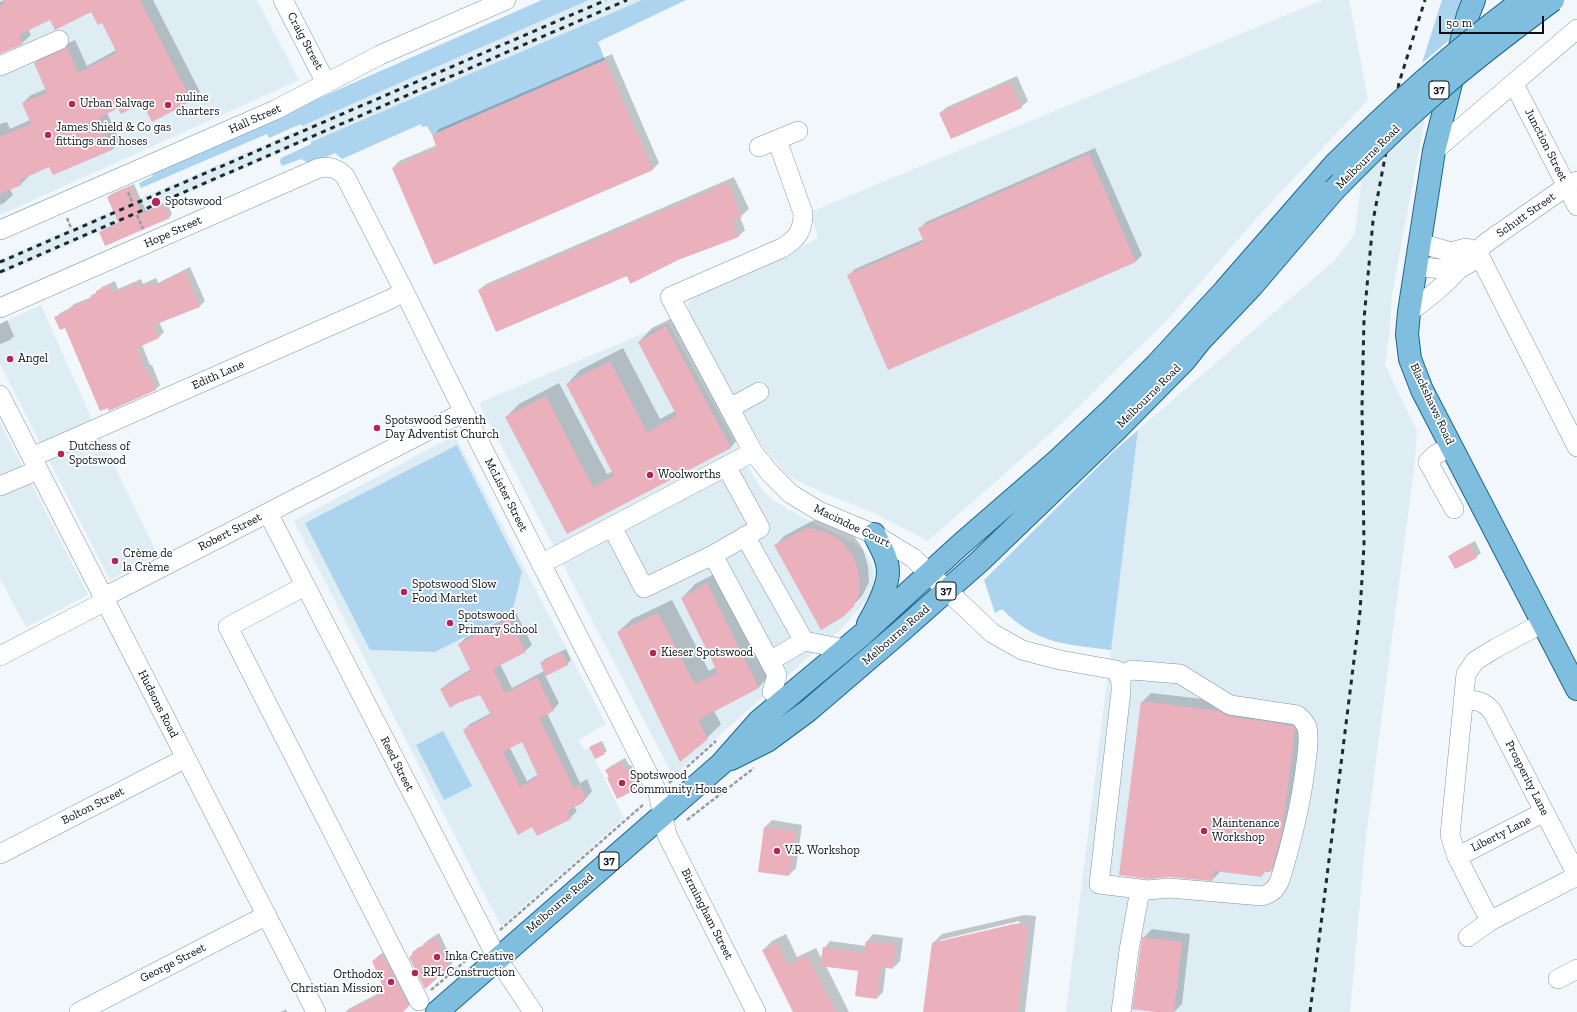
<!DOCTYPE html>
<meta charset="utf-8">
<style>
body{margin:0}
#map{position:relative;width:1577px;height:1012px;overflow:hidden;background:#f1f7fb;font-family:"Zilla Slab",serif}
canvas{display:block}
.scale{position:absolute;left:1439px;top:16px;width:105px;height:18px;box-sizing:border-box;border:2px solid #081218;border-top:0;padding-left:5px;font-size:12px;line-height:14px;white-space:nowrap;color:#081218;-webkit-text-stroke:3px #fff;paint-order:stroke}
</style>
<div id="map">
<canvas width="1577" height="1012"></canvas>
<div class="scale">50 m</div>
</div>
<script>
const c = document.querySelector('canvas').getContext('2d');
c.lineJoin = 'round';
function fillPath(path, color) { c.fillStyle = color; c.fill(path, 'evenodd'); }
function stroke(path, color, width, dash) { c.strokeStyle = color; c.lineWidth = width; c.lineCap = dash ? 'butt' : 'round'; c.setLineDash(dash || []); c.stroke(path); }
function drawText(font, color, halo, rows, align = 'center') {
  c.font = font + ' "Zilla Slab",serif'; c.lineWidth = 3.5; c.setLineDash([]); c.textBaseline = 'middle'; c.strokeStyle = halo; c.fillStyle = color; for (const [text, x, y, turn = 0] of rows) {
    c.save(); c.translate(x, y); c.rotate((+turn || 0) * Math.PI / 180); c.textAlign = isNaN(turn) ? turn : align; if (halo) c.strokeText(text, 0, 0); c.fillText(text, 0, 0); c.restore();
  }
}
const built = new Path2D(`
 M0 0H257L299 80 0 215Z
 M589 0H642L311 142 309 140 5 273 0 259 303 128 302 126Z
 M1323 0H1349L1368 100 1263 211 1170 317 1061 424 928 541 872 512 828 495 788 476 761 444 689 314 688 304 695 295 784 257 818 238 810 212Z
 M1425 118 1392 294 1390 327 1385 365 1417 431 1415 461 1365 845 1350 1012H1066L1138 430 1335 260 1355 233 1362 177Z
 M41 305 94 424 158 555 110 580 0 364V324Z
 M668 323 753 475 761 488 773 500 787 509 854 543 866 553 873 566 874 576V587L868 598 843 627 673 776 479 403Z
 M0 422 88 595 26 627 0 579Z
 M455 435 606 724 578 740 585 750 589 748 624 818 501 926 294 521Z`);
const green = new Path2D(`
 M542 0H589L302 126 301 124 269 138 267 134 141 188 139 183 153 176 151 172Z
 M642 0H686L598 42 605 60 432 135 427 126 422 127 421 124 342 159 335 153 310 164 301 159 282 166 280 162 281 158 311 144V142Z
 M1442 0H1467L1454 36 1422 63Z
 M1138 430 1111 650C1065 644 1036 644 1002 609L995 613 984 580 1115 450Z
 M457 445 522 572 512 613 435 652 370 650 305 523Z
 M443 731 472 786 444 800 416 745Z`);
const shadow = new Path2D(`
 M4 0H153L200 92 191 101 143 102 119 107 107 113 120 141 112 150 50 166 29 175V176L21 184 10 189 13 195 4 203 0 205V124L7 122 10 129 30 120 23 103 31 95 46 89 35 63 43 55 75 40 87 66 116 50 102 22 92 10 50 18 28 29 31 35 22 43 0 53V2Z
 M612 54 659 163 653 169 393 168 399 161 437 145 433 136 439 129Z
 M1017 76 1028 101 1021 107 940 113 947 107Z
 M1095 148 1142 255 1136 261 848 276 855 269 924 239 919 229 926 222Z
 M734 177 749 209 740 217 745 230 739 236 628 275 479 290 486 284Z
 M134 184 146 211 167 202 172 214 169 217 101 232 104 229 120 222 108 197 111 194Z
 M190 267 205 301 200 306 159 322 164 332 159 337 142 345 150 365H152L160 385 155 390 66 326 56 318 60 313 70 308 74 304 92 297 102 287 115 281 118 289 141 279 143 284 156 278 158 283Z
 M680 314 743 434 730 448 567 533 506 417 519 404 559 383 607 474 613 471 567 384 580 370 623 348 660 419 675 411 639 342 652 328Z
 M7 320 14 336 10 340 0 344V324Z
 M816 519 851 532 863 549 868 566 869 582 862 596 842 616 776 545 784 536Z
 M1475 541 1481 553 1476 557 1450 556 1454 552Z
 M720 571 771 674 758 688 714 711 721 724 707 738 680 761 618 632 632 619 672 600 709 671 716 667 682 598 695 584Z
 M516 613 532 645 525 651 500 664 512 688 544 671 541 663 545 659 566 649 571 660 567 664 545 675 559 703 553 710 547 713 580 783 587 779 592 791 583 802 574 807 577 811 570 818 533 826 464 730 470 724 491 713 480 693 441 689 448 683 471 669 459 645 465 638ZM522 740 539 774 527 781 510 748Z
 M1151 693 1228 702 1302 717 1291 822 1280 862 1270 871H1266L1261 876 1221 871 1212 880 1142 702Z
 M602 741 607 751 596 757 592 746Z
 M625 758 629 765H631L641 784 636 788 608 778 609 776 606 770 611 766Z
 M772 820 802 825 796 868 789 875 759 871 765 827Z
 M1024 915 1036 916 1025 1012H924L933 943 942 934ZM1019 921 1020 923 940 942V940Z
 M1152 929 1190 934 1182 1004 1174 1012H1165L1143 938Z
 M439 933 453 962 449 967 410 957 417 948 424 945 428 940Z
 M786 934 797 957 816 948 822 959 824 948 830 941 866 946 867 941 873 934 903 938 900 961 893 968 886 967 883 992 877 998 859 970 826 966 849 1012H795L763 950 772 941Z
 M390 949 416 999 401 1012H345L350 1008 385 990 373 961 379 955Z
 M286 1009 287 1012H280Z`);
const building = new Path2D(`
 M3 0H140L192 101 152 122 142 103 121 114 118 108 98 119 112 150 53 175 49 167 20 180 22 185 0 194V137L31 124 22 103 47 93 34 63 67 47 78 73 117 53 102 23 98 25 91 12 55 30 50 20 19 35 23 44 0 54V6L5 3Z
 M605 60 653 170 434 265 392 168 437 148 432 135Z
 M1010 82 1022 108 951 139 939 113Z
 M1089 154 1136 262 888 370 847 275 924 242 918 228Z
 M728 183 742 217 732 221 739 237 678 260 630 284 627 276 496 332 478 290Z
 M130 186 142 214 164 204 170 218 105 246 99 232 119 224 107 197Z
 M185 271 200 307 154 325 159 338 137 348 145 370 147 369 156 390 109 411 108 408 100 411 65 328 60 330 54 317 69 311 68 309 92 299 90 296 96 293V291L110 285 113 293 136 283 138 288 151 283 153 287 173 278V276Z
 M666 326 731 448 567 534 505 417 546 396 593 487 614 476 566 384 610 361 647 432 677 416 638 342Z
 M807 528 827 532 842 541 854 558 859 575 860 592 854 606 843 617 821 630 774 545Z
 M1470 544 1477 558 1455 569 1448 556Z
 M707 583 759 688 698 720 708 739 680 762 617 632 658 613 695 684 718 673 681 598Z
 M509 619 526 652 493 669 505 693 537 677 554 711 539 718 574 788 580 785 586 798 582 800 583 803 567 811 571 819 537 836 532 827 518 835 463 730 491 715 480 695 458 703 450 708 440 689 448 685 471 671 458 644ZM522 742 538 776 520 787 503 752Z
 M561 652 568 665 546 676 540 663Z
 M1141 701 1219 711 1228 716 1281 724V725L1293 726 1295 728 1282 832 1271 872H1263L1262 877 1214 871 1212 881 1170 877 1148 879 1119 875Z
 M600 742 605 754 595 759 589 747Z
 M621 762 625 769 626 768 637 789 617 799 607 778 609 777 605 770Z
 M764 827 796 831 789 876 758 872Z
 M1014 924 1028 925 1018 1012H923L932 943Z
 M435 937 450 967 425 989 409 957 413 955 412 952 424 946 423 944Z
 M1142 937 1182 942 1174 1012H1157L1132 1009Z
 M866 941 896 945 893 969 881 967 877 999 855 996 858 971 820 966 823 947 864 953Z
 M777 943 788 965 807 956 836 1012H793L762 950Z
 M383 955 409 1006 403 1012H346L385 992 372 961Z`);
const path = new Path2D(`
 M128 192 132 202
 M137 215 143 229
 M67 218 71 228
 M669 783 716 741
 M687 820 754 768
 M500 930 644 804
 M431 990 476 952`);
const minor = new Path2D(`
 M283 0 326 83
 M0 66 59 40
 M1514 84 1577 206
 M777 140 803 213C803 231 797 239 782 248L670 297 753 452 770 473 791 494 819 511 874 534 913 558 992 633 1022 650 1060 660 1116 670 1121 681V691L1099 884 1148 890 1169 888 1262 896C1272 893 1276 889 1280 880 1292 841 1301 804 1306 763 1307 752 1310 739 1307 727 1305 722 1301 718 1297 715L1230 705 1180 674 1132 670 1120 675
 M759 147 798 131
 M1434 151 1577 29
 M0 230 275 110 380 55 506 0
 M1419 243 1451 252 1466 248 1477 251
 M1477 251 1577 447
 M1415 266 1450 270 1459 269 1473 261 1477 251 1487 242 1567 186 1577 181
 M0 308 319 168C330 166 336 168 345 176L404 291 464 412 658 793 667 835 756 1012
 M1409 312C1428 299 1444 286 1459 269
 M0 395 316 1012
 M730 408 759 392
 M1451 446 1435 455 1428 462 1454 509
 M32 457 391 299 404 291
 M0 486 38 470
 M268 513 497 958 533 1012
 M612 527 644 588 713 555 760 528 726 466
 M745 536 804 641 845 649
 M713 555 777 675 772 692
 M541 564 753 452
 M305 586 228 627 419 1001
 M0 656 98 605 104 597 464 412
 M770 661 804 641
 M1464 700C1476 700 1484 701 1492 711L1577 875
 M0 854 186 758
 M1457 857 1544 812
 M1490 921 1457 857 1450 835 1466 674 1475 661 1496 648 1543 623
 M1468 937 1490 921 1577 876
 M1558 979 1577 969
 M79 1012 267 915
 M1121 1012 1129 950 1140 890`);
const major = new Path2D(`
 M1474 0 1468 15 1434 151 1409 312 1407 334 1410 359 1422 390 1577 689
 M868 624C876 610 888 588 888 572 888 558 880 546 874 534
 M731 759 767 741 809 710 900 632 980 561 1115 431 1185 360 1200 341 1252 286 1334 190
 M437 1012 721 764 759 721 863 634 960 545 1059 459 1112 409 1156 365 1225 290 1335 164`);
const rail = new Path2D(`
 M0 262 606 0
 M0 272 627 0
 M1310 1012 1360 612 1364 545 1362 407 1364 319 1373 221 1399 83 1425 0`);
const majorBridge = new Path2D(`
 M1335 164C1394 105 1456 50 1523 0
 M1334 190C1369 154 1404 119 1442 87 1478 56 1515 28 1553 0`);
const markers = [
 [72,104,4,"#b4265a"],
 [168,105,4,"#b4265a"],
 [48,135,4,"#b4265a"],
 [156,202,5,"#b4265a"],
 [10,359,4,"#b4265a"],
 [377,428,4,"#b4265a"],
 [61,454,4,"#b4265a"],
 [650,475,4,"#b4265a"],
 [115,561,4,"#b4265a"],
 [404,592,4,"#b4265a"],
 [450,623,4,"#b4265a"],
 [653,653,4,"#b4265a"],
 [622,783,4,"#b4265a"],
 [1204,831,4,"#b4265a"],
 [777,851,4,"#b4265a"],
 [437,957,4,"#b4265a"],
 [415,973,4,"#b4265a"],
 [391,982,4,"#b4265a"]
];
const shields = [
 [1439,90,20],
 [946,591,20],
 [609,861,20]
];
const shieldNames = [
 ["37",1439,90],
 ["37",946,591],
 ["37",609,861]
];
const streetNames = [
 ["Craig Street",305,41,62],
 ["Hall Street",255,119,-24],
 ["Junction Street",1546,145,63],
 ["Melbourne Road",1368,157,-45],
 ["Schutt Street",1526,215,-35],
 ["Hope Street",173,232,-24],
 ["Edith Lane",218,375,-24],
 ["Melbourne Road",1149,396,-45],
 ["Blackshaws Road",1432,404,65],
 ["McLister Street",506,495,63],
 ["Macindoe Court",852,526,26],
 ["Robert Street",230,532,-27],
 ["Melbourne Road",896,635,-41],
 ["Hudsons Road",158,704,63],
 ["Reed Street",397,764,63],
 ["Prosperity Lane",1527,778,63],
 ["Bolton Street",93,806,-27],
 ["Liberty Lane",1501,834,-27],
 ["Melbourne Road",560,903,-41],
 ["Birmingham Street",707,914,63],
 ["George Street",173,963,-27]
];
const poiNames = [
 ["nuline",176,98],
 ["charters",176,112],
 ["Urban Salvage",80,104],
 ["James Shield & Co gas",56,128],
 ["fittings and hoses",56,142],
 ["Spotswood",165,202],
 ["Angel",18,359],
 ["Spotswood Seventh",385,421],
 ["Day Adventist Church",385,435],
 ["Dutchess of",69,447],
 ["Spotswood",69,461],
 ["Woolworths",658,475],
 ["Crème de",123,554],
 ["la Crème",123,568],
 ["Spotswood Slow",412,585],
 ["Food Market",412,599],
 ["Spotswood",458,616],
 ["Primary School",458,630],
 ["Kieser Spotswood",661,653],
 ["Spotswood",630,776],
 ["Community House",630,790],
 ["Maintenance",1212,824],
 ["Workshop",1212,838],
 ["V.R. Workshop",785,851],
 ["Inka Creative",445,957],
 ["RPL Construction",423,973],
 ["Orthodox",383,975,"right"],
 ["Christian Mission",383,989,"right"]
];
fillPath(built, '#deecf4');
fillPath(green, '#acd4ef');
fillPath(shadow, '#0003');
fillPath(building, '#eab1bd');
stroke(minor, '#7e98a9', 20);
stroke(major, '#1d658c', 24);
stroke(path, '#969ea2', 2.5, [4, 2]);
stroke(minor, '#fff', 19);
stroke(major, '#7fbedf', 22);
stroke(rail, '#20292f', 3, [5, 5]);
stroke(majorBridge, '#1d658c', 24, []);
stroke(majorBridge, '#7fbedf', 22);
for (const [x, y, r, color] of markers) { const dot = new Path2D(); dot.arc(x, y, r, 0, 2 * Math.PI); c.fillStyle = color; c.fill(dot); stroke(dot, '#fff', 1.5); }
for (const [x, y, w] of shields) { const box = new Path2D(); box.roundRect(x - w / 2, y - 9, w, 18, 3); c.fillStyle = '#fff'; c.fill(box); stroke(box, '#081218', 1); }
drawText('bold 11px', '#081218', null, shieldNames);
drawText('12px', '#081218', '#fff', streetNames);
drawText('12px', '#081218', '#fff', poiNames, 'left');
</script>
